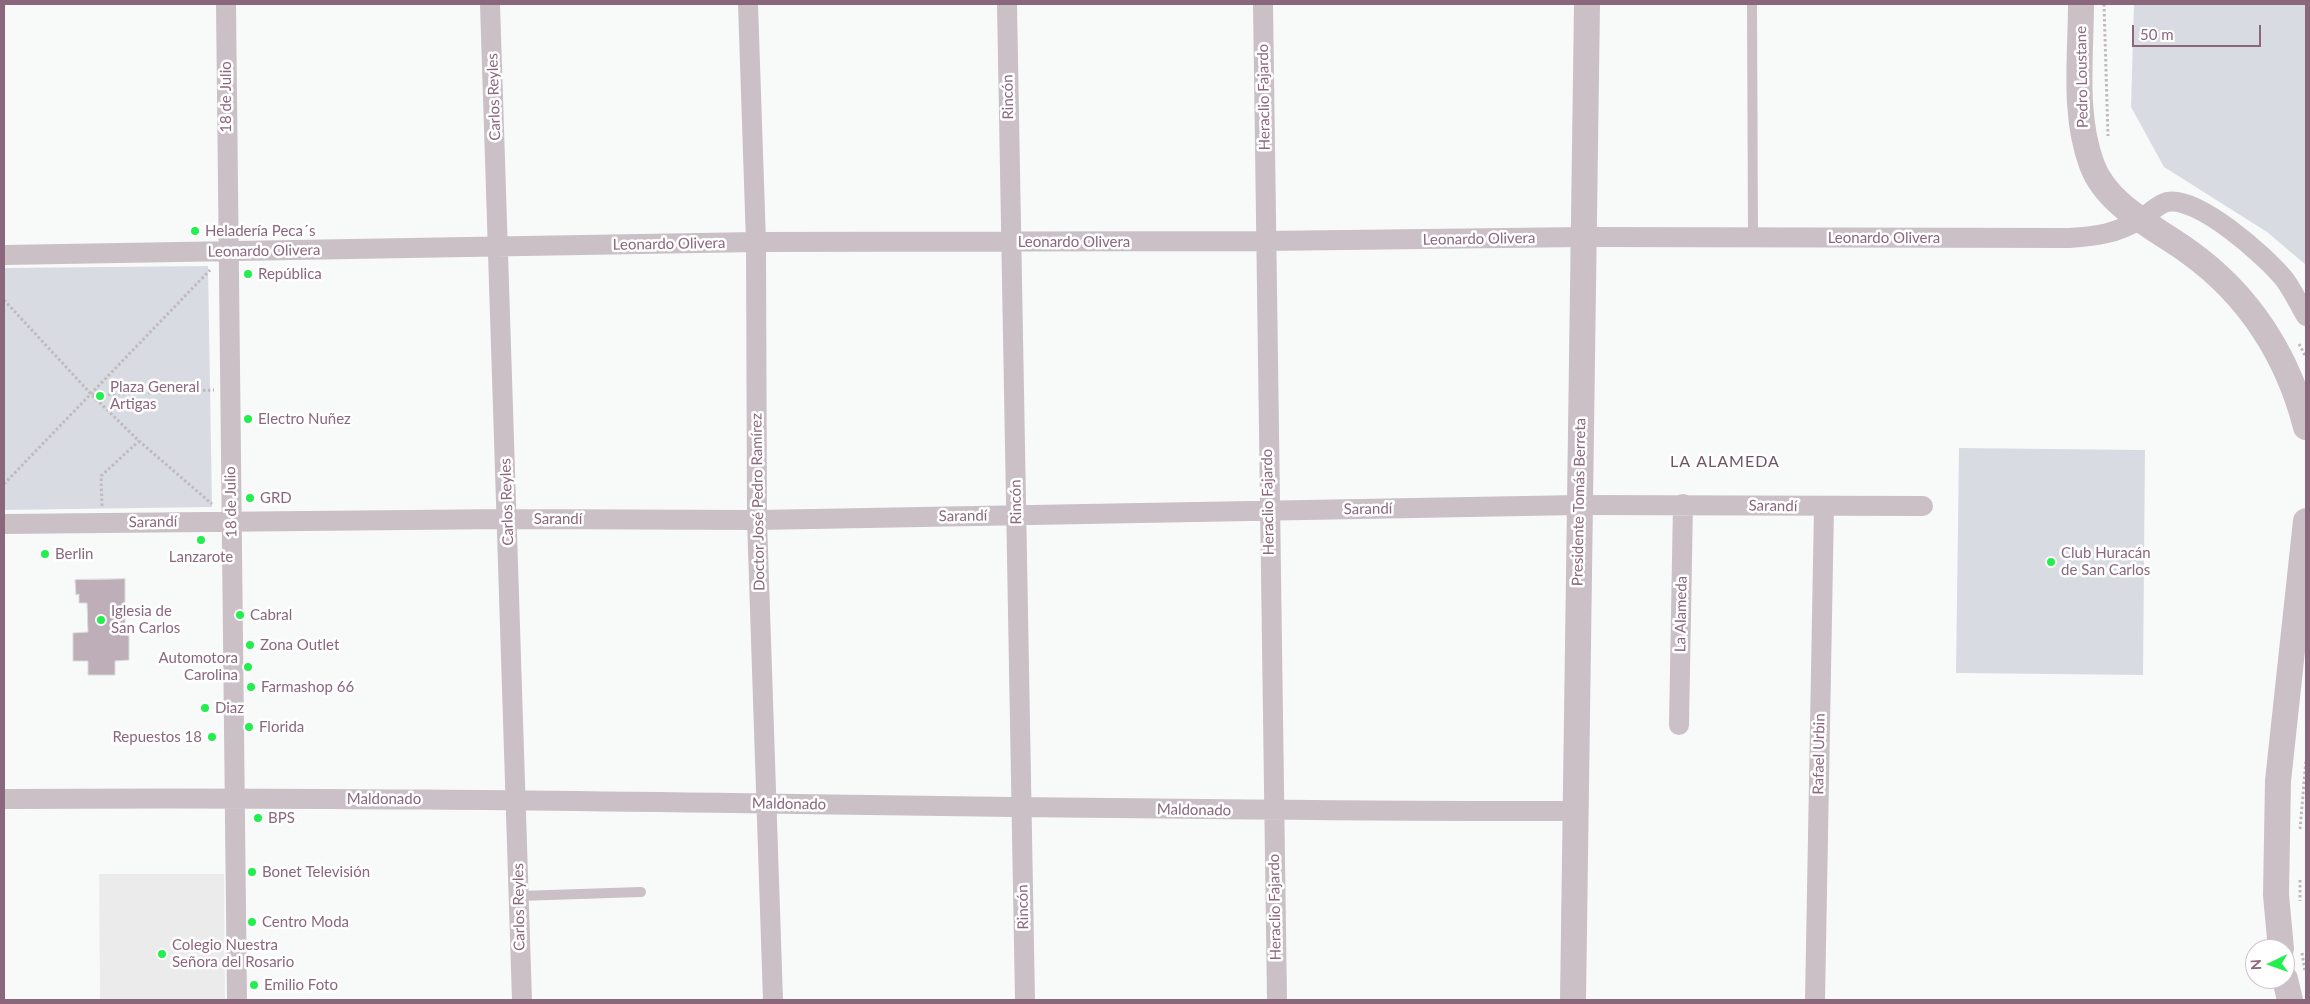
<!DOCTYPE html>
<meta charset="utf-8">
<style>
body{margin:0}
#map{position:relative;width:2310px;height:1004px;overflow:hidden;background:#f8fafa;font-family:Lato,sans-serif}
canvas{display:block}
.frame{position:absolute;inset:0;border:5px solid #8b677c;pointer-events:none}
.north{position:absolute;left:2245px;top:939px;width:50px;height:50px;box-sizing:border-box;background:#fff;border:1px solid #d1c2cb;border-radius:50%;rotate:267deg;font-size:14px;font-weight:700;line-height:20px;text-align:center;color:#8b677c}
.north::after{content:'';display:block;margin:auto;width:18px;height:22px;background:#22ef4d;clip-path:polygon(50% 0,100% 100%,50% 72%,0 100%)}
.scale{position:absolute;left:2132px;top:25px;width:129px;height:22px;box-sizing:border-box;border:2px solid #8b677c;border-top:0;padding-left:6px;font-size:15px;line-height:18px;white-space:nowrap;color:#8b677c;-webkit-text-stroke:4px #fff;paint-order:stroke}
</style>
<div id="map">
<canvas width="2310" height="1004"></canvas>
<div class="frame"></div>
<div class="north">N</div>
<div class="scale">50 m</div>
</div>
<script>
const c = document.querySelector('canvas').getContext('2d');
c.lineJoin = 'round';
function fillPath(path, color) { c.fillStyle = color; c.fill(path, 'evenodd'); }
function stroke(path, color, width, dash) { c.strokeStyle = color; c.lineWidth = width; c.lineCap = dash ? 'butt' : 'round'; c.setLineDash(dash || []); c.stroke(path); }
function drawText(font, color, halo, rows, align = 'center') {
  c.font = font + ' Lato,sans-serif'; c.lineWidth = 5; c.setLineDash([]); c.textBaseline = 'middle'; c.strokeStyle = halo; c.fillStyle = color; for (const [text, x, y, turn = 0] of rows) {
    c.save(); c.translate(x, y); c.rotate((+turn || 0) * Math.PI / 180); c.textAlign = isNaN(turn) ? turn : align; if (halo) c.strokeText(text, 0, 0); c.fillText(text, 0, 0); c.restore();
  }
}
const built = new Path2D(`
 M99 874H224L225 1000H100Z`);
const green = new Path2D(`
 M2134 4H2306V265L2267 232 2164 167 2131 107Z
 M208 266 212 507 4 510V268Z
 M1959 448 2145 450 2143 675 1956 673Z`);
const building = new Path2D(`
 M125 579V632H129V660L115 661V675H88V661H73V633L88 632 87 603H79V594L76 595 75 580Z`);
const path = new Path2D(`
 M2104 4 2108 136
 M4 300 92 395 139 441 212 504
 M2299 344 2306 357
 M93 395 214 390
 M4 484 210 270
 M102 506 101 476 139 441
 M2300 829 2306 760
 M2300 880V901
 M2302 953 2305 971`);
const service = new Path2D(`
 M1752 4 1753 238
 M519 896 641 892`);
const minor = new Path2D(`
 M226 4 237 1000
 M490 4 522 1000
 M748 4 756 242 757 520 773 1000
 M1007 4 1025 1000
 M1263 4 1277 1000
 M4 255 756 242 1265 241 1583 237 2069 238C2098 236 2115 234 2141 219 2149 214 2158 204 2167 202 2197 195 2267 257 2285 280 2293 291 2299 304 2306 316
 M4 524 508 519 757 520 1579 505 1923 506
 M1679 725 1683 504
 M4 799C528 795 1051 812 1575 811
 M1815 1000 1824 507`);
const tertiary = new Path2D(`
 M2081 4C2081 56 2073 115 2092 165 2107 206 2156 228 2189 252 2249 295 2288 356 2306 427
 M2281 949 2276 895 2278 781 2306 521
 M2285 979 2290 1000
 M1573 1000 1587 4`);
const markers = [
 [195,231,5,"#22ef4d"],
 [248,274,5,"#22ef4d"],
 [100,396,5,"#22ef4d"],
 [248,419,5,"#22ef4d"],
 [250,498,5,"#22ef4d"],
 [201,540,5,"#22ef4d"],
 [45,554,5,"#22ef4d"],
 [2051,562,5,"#22ef4d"],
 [240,615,5,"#22ef4d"],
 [101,620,5,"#22ef4d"],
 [250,645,5,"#22ef4d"],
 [248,667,5,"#22ef4d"],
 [251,687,5,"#22ef4d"],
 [205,708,5,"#22ef4d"],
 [249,727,5,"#22ef4d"],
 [212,737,5,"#22ef4d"],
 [258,818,5,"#22ef4d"],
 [252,872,5,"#22ef4d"],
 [252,922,5,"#22ef4d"],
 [162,954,5,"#22ef4d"],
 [254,985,5,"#22ef4d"]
];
const streetNames = [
 ["Pedro Loustane",2082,77,-91],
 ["18 de Julio",226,97,-90],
 ["Carlos Reyles",494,97,-92],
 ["Rincón",1008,97,-91],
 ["Heraclio Fajardo",1264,97,-91],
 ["Leonardo Olivera",1884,238],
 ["Leonardo Olivera",1479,239,-1],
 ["Leonardo Olivera",1074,242],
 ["Leonardo Olivera",669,244,-1],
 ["Leonardo Olivera",264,251,-1],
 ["18 de Julio",231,502,-91],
 ["Carlos Reyles",507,502,-92],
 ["Doctor José Pedro Ramírez",758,502,-91],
 ["Rincón",1016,502,-91],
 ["Heraclio Fajardo",1268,502,-91],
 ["Presidente Tomás Berreta",1579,502,-89],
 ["Sarandí",1773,506,1],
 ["Sarandí",1368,509,-1],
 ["Sarandí",963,516,-1],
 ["Sarandí",558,519],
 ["Sarandí",153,522,-1],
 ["La Alameda",1681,614,-89],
 ["Rafael Urbin",1819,754,-89],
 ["Maldonado",384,799],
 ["Maldonado",789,804,1],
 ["Maldonado",1194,810,1],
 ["Carlos Reyles",519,907,-91],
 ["Rincón",1023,907,-91],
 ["Heraclio Fajardo",1275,907,-91]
];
const poiNames = [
 ["Heladería Peca´s",205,231],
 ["República",258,274],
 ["Plaza General",110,387],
 ["Artigas",110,404],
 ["Electro Nuñez",258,419],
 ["GRD",260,498],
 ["Club Huracán",2061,553],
 ["de San Carlos",2061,570],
 ["Berlin",55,554],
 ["Lanzarote",201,557,"center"],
 ["Iglesia de",111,611],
 ["San Carlos",111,628],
 ["Cabral",250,615],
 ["Zona Outlet",260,645],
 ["Automotora",238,658,"right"],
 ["Carolina",238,675,"right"],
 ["Farmashop 66",261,687],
 ["Diaz",215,708],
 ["Florida",259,727],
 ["Repuestos 18",202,737,"right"],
 ["BPS",268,818],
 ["Bonet Televisión",262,872],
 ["Centro Moda",262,922],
 ["Colegio Nuestra",172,945],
 ["Señora del Rosario",172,962],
 ["Emilio Foto",264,985]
];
const neighbourhoodNames = [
 ["LA ALAMEDA",1725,462]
];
fillPath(built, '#ebebec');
fillPath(green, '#d8dce2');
fillPath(building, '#bdaeb7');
stroke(building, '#dadcdc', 1);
stroke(path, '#c1b9be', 3, [2.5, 2.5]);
stroke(service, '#cac0c6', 10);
stroke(minor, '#cac0c6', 20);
stroke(tertiary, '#cac0c6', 26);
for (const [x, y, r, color] of markers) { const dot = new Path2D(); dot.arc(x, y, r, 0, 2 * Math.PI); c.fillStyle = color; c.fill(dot); stroke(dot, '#fff', 2); }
drawText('15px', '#8b677c', '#fff', streetNames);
drawText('15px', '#8b677c', '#fff', poiNames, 'left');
c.letterSpacing = '1px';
drawText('16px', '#6f5564', '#fff', neighbourhoodNames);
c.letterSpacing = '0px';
</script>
